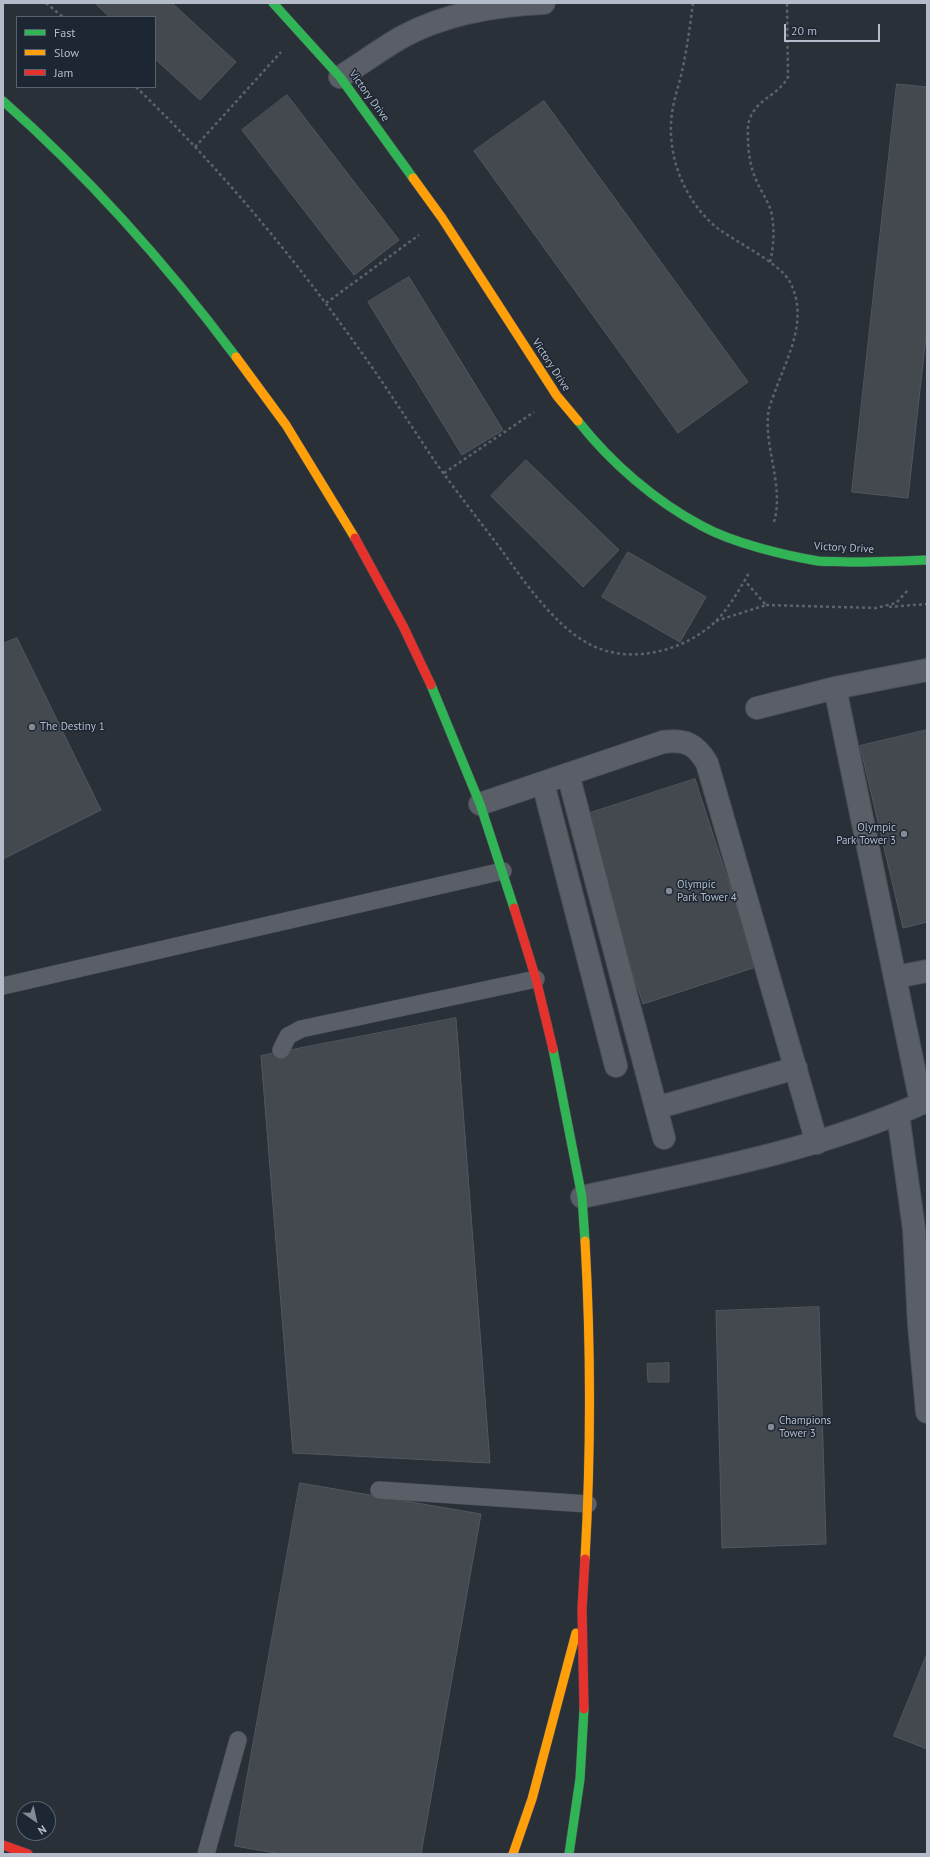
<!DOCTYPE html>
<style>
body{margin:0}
#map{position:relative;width:930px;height:1857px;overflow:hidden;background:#2a3038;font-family:"PT Sans",sans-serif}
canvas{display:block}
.frame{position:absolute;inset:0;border:4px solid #b4bcc9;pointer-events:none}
.legend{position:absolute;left:16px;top:16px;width:140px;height:72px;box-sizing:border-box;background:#1d2633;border:1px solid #59626f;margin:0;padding:5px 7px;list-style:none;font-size:12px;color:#b4bcc9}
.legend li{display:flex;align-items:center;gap:8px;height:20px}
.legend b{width:20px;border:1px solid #59626f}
.north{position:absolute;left:16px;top:1801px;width:40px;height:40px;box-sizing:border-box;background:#1d2633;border:1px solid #59626f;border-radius:50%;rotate:146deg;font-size:11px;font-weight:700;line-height:16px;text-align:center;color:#b4bcc9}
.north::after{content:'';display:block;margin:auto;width:14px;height:18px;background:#848b96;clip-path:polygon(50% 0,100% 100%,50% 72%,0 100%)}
.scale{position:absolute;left:784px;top:24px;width:96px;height:18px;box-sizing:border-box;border:2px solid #b4bcc9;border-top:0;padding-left:5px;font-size:12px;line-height:14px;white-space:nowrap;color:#b4bcc9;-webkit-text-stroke:3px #1d2633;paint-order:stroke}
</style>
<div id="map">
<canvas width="930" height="1857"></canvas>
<div class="frame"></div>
<ul class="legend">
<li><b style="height:5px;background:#30b455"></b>Fast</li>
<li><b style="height:5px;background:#ff9f0a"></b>Slow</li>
<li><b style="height:5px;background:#e5322d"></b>Jam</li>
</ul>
<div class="north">N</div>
<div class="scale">20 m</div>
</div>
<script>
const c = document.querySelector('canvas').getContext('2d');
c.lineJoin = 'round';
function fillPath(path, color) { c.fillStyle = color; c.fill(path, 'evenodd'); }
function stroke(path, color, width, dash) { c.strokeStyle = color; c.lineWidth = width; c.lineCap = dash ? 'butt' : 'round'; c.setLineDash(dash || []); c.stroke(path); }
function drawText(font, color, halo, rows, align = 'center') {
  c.font = font + ' "PT Sans",sans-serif'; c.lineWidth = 3; c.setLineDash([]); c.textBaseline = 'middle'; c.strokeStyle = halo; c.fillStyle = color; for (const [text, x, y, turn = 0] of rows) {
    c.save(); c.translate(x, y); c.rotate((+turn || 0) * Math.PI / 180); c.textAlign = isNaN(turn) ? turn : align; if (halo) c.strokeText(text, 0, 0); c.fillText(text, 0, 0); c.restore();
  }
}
const building = new Path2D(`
 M95 3H172L236 62 200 100 155 59V17H110Z
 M897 84 927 87V327L908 498 852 492Z
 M287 95 399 240 354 275 242 130Z
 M544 101 748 382 678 433 474 151Z
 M409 277 503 430 462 455 368 302Z
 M526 460 619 550 583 587 491 496Z
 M628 552 706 597 680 642 602 597Z
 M17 638 101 810 3 859V644Z
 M927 730V922L903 928 860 746Z
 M695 779 756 967 643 1004 581 816Z
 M456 1018 490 1463 293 1453 261 1056Z
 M819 1307 826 1544 722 1548 716 1311Z
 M669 1363V1382H648L647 1364Z
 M300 1483 481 1514 421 1854H281L235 1846Z
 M927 1654V1749L894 1736Z`);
const path = new Path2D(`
 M46 3 63 17
 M693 3C690 26 687 49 682 71 679 85 674 99 672 113 666 156 685 204 720 230 738 243 781 264 790 282 808 317 790 352 777 386 774 395 769 405 768 415 765 450 784 487 774 522
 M136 87C216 164 289 251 354 342 382 380 407 420 434 460 455 490 478 519 500 548 524 581 554 626 591 645 631 665 684 651 715 622 729 608 739 590 749 573
 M195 147 281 52
 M770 262C774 245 775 229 771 211 768 201 762 193 758 184 751 170 749 157 748 142 748 134 747 126 750 118 758 98 778 96 788 77L787 3
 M326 303 419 235
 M444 473 534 412
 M766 605 876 608 896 603 909 589
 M889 607 927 604
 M716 621 766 605 745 581`);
const lane = new Path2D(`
 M3 986 503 871
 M281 1050 288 1036 301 1029 536 979
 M379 1490 588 1504
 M206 1854 238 1740`);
const street = new Path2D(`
 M340 77C361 64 381 49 402 37 444 14 497 5 544 3
 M835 688 921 1103
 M757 708 835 688 927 670
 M568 774 664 1138
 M543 783 616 1066
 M480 804 663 742C685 739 696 744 707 763L817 1143
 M896 977 927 971
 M656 1108 796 1068
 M898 1114 914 1229 919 1325 927 1412
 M582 1197C699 1172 817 1151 927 1101`);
const fast = new Path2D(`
 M273 3 340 77 413 178
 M3 101C89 177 167 265 236 357
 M578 421C611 463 655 501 702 526 733 543 783 555 818 561 828 562 838 561 848 562 875 562 901 561 927 560
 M431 685 480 804 514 908
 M553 1049 582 1197 585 1241
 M569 1854 580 1779 584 1709`);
const slow = new Path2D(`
 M413 178 442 218 557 396 578 421
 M236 357 286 425 355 538
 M585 1241C591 1347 591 1453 585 1559
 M513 1854 532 1799 576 1633`);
const jam = new Path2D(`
 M355 538 403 626 431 685
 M514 908 536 979 553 1049
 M584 1709 582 1609 585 1559
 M3 1845 28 1854`);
const markers = [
 [32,727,4,"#848b96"],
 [904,834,4,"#848b96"],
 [669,891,4,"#848b96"],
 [771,1427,4,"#848b96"]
];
const streetNames = [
 ["Victory Drive",369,96,54],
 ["Victory Drive",551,365,57],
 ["Victory Drive",844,548,3]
];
const poiNames = [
 ["The Destiny 1",40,727],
 ["Olympic",896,828,"right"],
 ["Park Tower 3",896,841,"right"],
 ["Olympic",677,885],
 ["Park Tower 4",677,898],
 ["Champions",779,1421],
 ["Tower 3",779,1434]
];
fillPath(building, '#444950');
stroke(building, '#52575f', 1);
stroke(lane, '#484c53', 18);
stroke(street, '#484c53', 24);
stroke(fast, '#484c53', 10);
stroke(slow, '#484c53', 10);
stroke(jam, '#484c53', 10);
stroke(path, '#5d636a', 2.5, [3, 3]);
stroke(lane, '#5a5e66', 17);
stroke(street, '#5a5e66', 22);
stroke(fast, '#30b455', 9);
stroke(slow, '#ff9f0a', 9);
stroke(jam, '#e5322d', 9);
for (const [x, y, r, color] of markers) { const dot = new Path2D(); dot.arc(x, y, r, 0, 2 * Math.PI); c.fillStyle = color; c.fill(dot); stroke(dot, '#1d2633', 1.5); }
drawText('11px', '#b4bcc9', '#1d2633', streetNames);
drawText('11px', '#b4bcc9', '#1d2633', poiNames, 'left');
</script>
